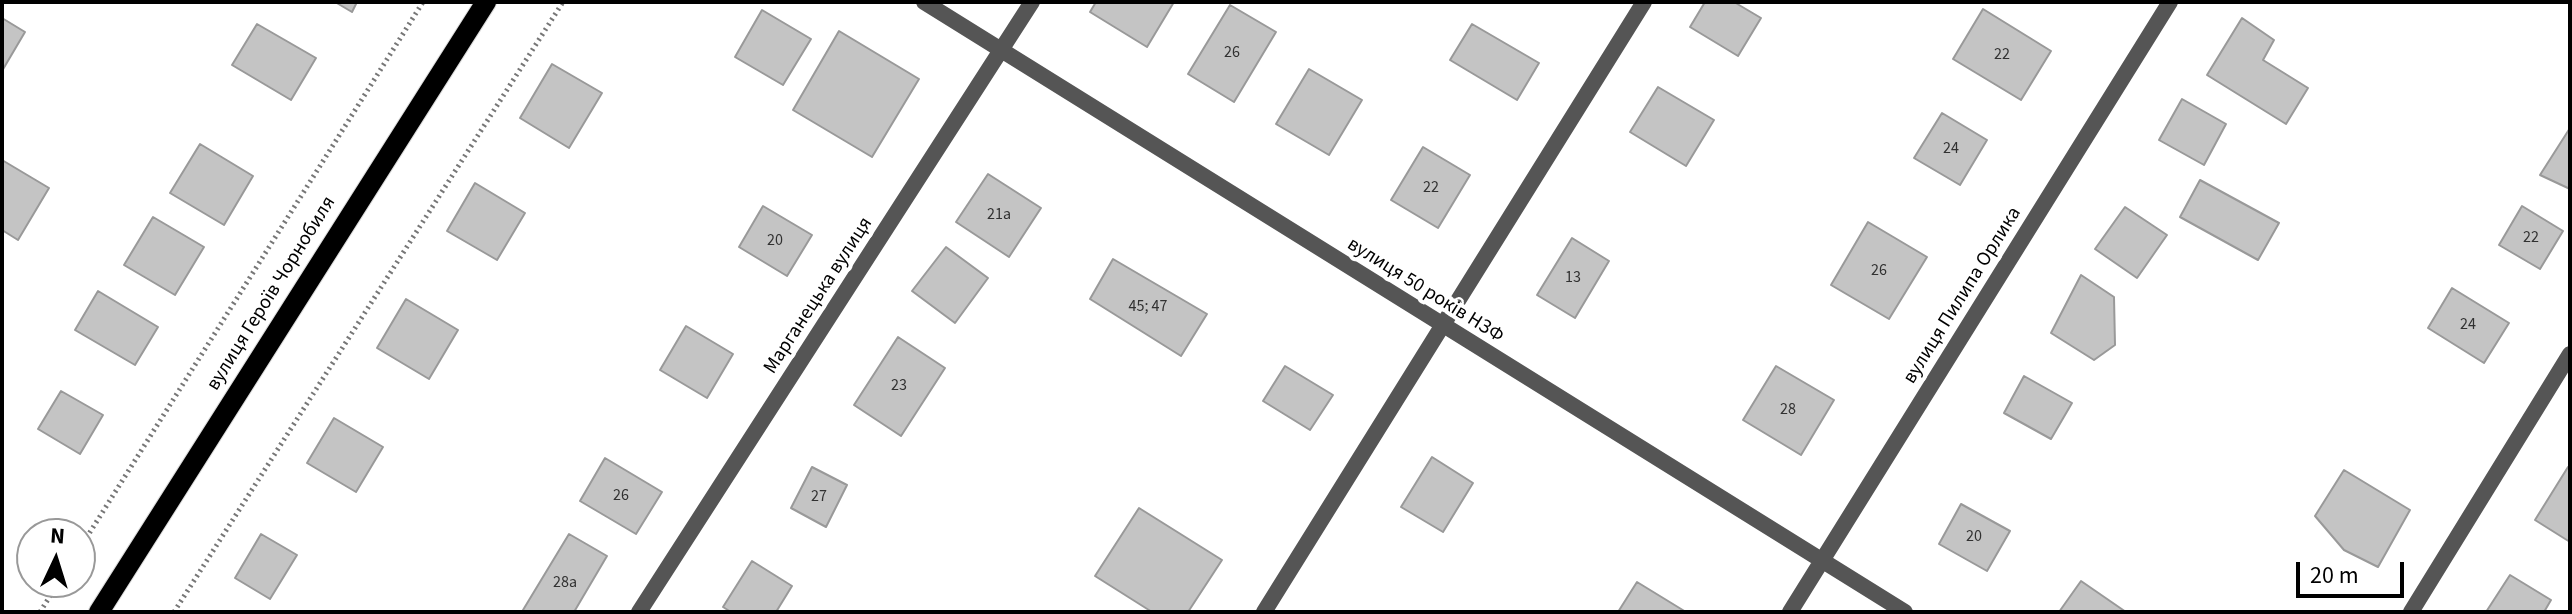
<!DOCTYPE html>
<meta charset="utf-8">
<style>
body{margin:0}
#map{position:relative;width:2572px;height:614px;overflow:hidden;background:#fff;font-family:"Source Sans 3",sans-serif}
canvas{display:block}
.frame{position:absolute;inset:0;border:4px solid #000;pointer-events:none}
.north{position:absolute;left:16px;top:518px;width:80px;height:80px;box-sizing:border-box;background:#fff;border:2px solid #999;border-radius:50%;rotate:4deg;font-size:22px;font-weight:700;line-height:32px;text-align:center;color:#000}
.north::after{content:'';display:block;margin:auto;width:28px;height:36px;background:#000;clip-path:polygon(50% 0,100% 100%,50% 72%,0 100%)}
.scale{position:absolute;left:2296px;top:562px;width:108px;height:36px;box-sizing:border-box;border:4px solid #000;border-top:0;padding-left:10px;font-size:24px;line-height:28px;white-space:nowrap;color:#000;-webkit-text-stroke:6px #fff;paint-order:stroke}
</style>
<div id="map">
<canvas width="2572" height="614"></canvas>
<div class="frame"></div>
<div class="north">N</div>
<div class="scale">20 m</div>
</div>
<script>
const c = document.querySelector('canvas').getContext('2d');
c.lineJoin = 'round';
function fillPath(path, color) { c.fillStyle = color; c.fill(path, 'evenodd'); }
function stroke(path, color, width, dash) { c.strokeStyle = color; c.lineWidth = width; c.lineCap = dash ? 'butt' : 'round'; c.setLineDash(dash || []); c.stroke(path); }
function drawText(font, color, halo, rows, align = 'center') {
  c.font = font + ' "Source Sans 3",sans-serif'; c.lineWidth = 8; c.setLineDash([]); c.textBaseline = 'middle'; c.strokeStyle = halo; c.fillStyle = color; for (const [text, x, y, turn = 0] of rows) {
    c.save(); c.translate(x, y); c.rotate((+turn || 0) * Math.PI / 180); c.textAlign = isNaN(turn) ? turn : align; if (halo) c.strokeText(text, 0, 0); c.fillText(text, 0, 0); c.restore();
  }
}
const building = new Path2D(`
 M335 2H357L352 12Z
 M1096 2H1174L1147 47 1090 12Z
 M1705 2H1734L1761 18 1738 56 1690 27Z
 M1230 5 1276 32 1234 102 1188 74Z
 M1983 9 2051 51 2021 100 1953 59Z
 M762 10 811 39 783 85 735 57Z
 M2 18 25 32 2 71Z
 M2242 18 2274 40 2263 60 2308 88 2286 124 2207 75Z
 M257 24 316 58 291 100 232 65Z
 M1472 24 1539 63 1517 100 1450 60Z
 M839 31 919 79 872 157 793 110Z
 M552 64 602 93 569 148 520 118Z
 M1309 69 1362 100 1329 155 1276 124Z
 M1658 87 1714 120 1686 166 1630 132Z
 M2182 99 2226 124 2204 165 2159 140Z
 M1942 113 1987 140 1960 185 1914 158Z
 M2570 128V189L2540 175Z
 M200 144 253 176 224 225 170 193Z
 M1423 147 1470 175 1438 228 1391 200Z
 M2 160 49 188 18 240 2 230Z
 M988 174 1041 208 1009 257 956 222Z
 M2200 180 2279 223 2258 260 2180 217Z
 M475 183 525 213 497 260 447 231Z
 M763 206 812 235 787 276 739 247Z
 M2522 206 2563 231 2540 269 2499 245Z
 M2125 207 2167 235 2137 278 2095 249Z
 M153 217 204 247 175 295 124 265Z
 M1868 222 1927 257 1889 319 1831 285Z
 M1572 238 1609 261 1575 318 1537 295Z
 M946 247 988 278 955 323 912 291Z
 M1113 259 1207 314 1181 356 1090 299Z
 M2081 275 2114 297 2115 345 2094 360 2051 333Z
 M2452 288 2509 323 2484 363 2428 328Z
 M98 291 158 327 135 365 75 330Z
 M406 299 458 330 429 379 377 348Z
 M686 326 733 354 707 398 660 370Z
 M898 337 945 368 901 436 854 405Z
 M1285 366 1333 395 1310 430 1263 401Z
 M1776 366 1834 400 1801 455 1743 420Z
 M2024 376 2072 403 2051 439 2004 413Z
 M61 391 103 415 80 454 38 429Z
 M334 418 383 447 356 492 307 463Z
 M1432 457 1473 483 1443 532 1401 507Z
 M605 458 662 492 636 534 580 501Z
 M812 467 847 485 826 527 791 508Z
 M2568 467 2570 468V542L2535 520Z
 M2344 470 2410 510 2378 567 2344 550 2315 516Z
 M1961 504 2010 531 1987 571 1939 544Z
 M1139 508 1222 560 1188 612H1152L1095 576Z
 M261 534 297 555 270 599 235 578Z
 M569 534 607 556 574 612H527L523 610Z
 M752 561 792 586 776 612H731L723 607Z
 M2510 575 2551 600 2544 612H2486Z
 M2081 581 2126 612H2059Z
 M1637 582 1686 612H1618Z`);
const path = new Path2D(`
 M80 548 423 2
 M40 612 59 582
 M174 612 563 2`);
const street = new Path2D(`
 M924 2 1905 612
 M639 612 1032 2
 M1264 612 1644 2
 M1790 612 2170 2
 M2411 612 2570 354`);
const primary = new Path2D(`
 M99 612 486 2`);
const numberNames = [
 ["26",1232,53],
 ["22",2002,55],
 ["24",1951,149],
 ["22",1431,188],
 ["21а",999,215],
 ["22",2531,238],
 ["20",775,241],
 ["26",1879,271],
 ["13",1573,278],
 ["45; 47",1148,307],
 ["24",2468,325],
 ["23",899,386],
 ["28",1788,410],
 ["26",621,496],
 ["27",819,497],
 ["20",1974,537],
 ["28а",565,583]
];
const streetNames = [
 ["вулиця 50 років НЗФ",1425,291,32],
 ["вулиця Героїв Чорнобиля",272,294,-58],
 ["Марганецька вулиця",819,296,-57],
 ["вулиця Пилипа Орлика",1963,296,-58]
];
fillPath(building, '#c4c4c4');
stroke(building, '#999', 2);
stroke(primary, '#dbdbdb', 22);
stroke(path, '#777', 5, [2, 4]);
stroke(street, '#555', 16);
stroke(primary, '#000', 20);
drawText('16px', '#313131', null, numberNames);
drawText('20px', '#000', '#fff', streetNames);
</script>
